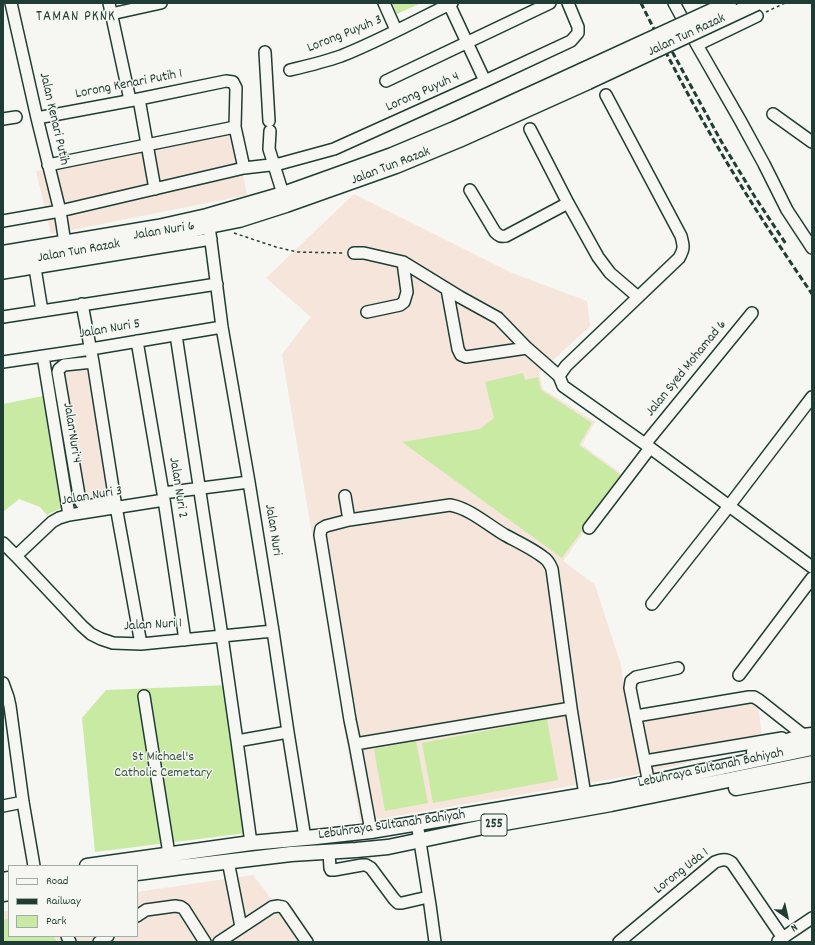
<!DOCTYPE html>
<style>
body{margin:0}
#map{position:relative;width:815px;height:945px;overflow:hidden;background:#f6f6f2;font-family:Dekko,sans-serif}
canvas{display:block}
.frame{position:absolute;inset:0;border:4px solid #1f3d34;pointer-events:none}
.legend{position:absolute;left:8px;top:865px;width:130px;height:72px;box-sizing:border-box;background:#f6f6f2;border:1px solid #a0aca6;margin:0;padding:5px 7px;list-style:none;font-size:12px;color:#1f3d34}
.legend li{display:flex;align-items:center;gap:8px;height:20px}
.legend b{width:20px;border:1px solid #a0aca6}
.north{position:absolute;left:767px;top:897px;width:40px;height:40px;-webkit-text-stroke:3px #f6f6f2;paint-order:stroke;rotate:146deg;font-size:11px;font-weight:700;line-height:16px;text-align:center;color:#1f3d34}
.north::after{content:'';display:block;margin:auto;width:14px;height:18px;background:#1f3d34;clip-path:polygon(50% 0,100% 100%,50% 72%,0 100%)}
</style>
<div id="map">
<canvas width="815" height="945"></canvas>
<div class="frame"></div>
<ul class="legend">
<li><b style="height:5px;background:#f6f6f2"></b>Road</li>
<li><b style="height:5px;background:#1f3d34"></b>Railway</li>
<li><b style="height:11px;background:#c9eaa2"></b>Park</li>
</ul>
<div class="north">N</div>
</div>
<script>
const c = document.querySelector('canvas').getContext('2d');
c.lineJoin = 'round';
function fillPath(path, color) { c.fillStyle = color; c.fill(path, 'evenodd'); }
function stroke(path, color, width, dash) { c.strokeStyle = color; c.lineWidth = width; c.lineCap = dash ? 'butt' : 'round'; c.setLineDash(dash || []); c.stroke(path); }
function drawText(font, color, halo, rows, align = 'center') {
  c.font = font + ' Dekko,sans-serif'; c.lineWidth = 3; c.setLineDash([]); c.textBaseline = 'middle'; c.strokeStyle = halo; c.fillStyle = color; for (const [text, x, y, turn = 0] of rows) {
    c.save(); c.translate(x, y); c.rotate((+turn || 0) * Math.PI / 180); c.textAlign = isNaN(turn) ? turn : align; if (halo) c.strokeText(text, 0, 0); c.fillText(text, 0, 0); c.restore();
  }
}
const built = new Path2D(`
 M234 130 247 195 51 234 36 171Z
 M354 194 512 273 587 301 590 326 539 373 543 389 595 422 582 445 625 476 563 561 595 585 621 665 628 719 757 696 763 745 635 775 360 822 282 354 311 317 266 278Z
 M90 356 91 360 98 358 121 504 83 510 61 361Z
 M253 875 304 942H3V911H9V936H137V892Z`);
const green = new Path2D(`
 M392 3H421L397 14Z
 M523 373 525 380 538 377 541 390 592 423 579 445 622 476 562 558 402 442 480 429 494 418 485 382Z
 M43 396 63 507 47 515 40 507 19 499 3 512V404Z
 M228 685 247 833 95 852 82 718 106 690Z
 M547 719 558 780 433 803 422 743Z
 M416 741 428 803 385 811 374 749Z
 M9 919V936H54L57 942H3V920Z`);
const path = new Path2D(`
 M766 12 785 3
 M234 233 276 247 297 252 344 253`);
const minor = new Path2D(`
 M11 3 37 118 60 211 65 243
 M109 3 130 100
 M384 3 396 30
 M674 3 697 45 740 120 764 164 787 210 812 248
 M449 4 485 81
 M111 14 161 3
 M697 45 757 16
 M265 52 269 121
 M290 70C307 66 324 62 341 56 379 41 415 21 452 3
 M386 81 550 3
 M606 95 681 236C684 247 684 249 679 258L566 366 559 376 563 386 645 444 812 567
 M139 99 155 189
 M773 114 812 142
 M37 118 139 99 226 81 233 82 236 88 235 127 244 168
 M3 119 16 117
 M530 129 568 203 598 257 610 273 638 297
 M270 131 269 149 283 194
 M48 165 235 127
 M470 190 495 232C499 236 501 237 506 236L568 203
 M3 221 60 211 244 168 279 164 334 149 485 81 571 41 578 33V27L568 3
 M209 226 222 327 249 482 273 631 288 732 305 838
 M354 253H364L403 262 460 297 498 318 527 348 559 376
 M35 268 42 311
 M3 273 211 239
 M447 289 458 349 461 355 466 357 527 348
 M82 304 93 362 64 365 59 369 58 372 80 501 82 504 87 506 115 501
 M367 312 400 305 404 302 407 292 403 262
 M3 317 217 284
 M176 335 222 636 237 741
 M137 341 163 493 185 640
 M43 356 69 515
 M3 362 91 349 222 327
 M93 362 115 501 141 644
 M645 444 752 313
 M163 493 249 482
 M345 496 349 520
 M589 528 650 448
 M3 543 16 556 82 626 91 634 101 639 113 643 141 644 273 631
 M16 556 52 522 59 518 69 515 164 500
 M652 604 729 506 812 397
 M739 675 812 578
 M3 683 8 697 10 706 23 802 34 866
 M144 696 169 854
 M636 716 749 697H754L759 700 802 734 803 736
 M355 744 350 720 320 535 321 529 326 526 349 520 450 505C469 508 488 525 505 535 516 541 533 549 543 557 548 560 550 564 552 569L571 708
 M645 761 782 738
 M648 779 630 688 631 681 636 677 678 668
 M3 806 23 802
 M417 823 430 905 435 942
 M371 831 355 744 571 708 585 795
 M251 843 237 741 288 732
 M329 852 330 868 331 870H334L362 865H366L371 868 394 899 398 903H402L428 897
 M228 861 241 927
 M137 916 146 910 175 906 181 907 184 909 205 942
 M67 936 70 942
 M778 941 812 918
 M99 942 108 936
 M219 942 272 907 278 906 283 907 307 942
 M619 942 715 862C721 860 726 858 732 863L783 938`);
const major = new Path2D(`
 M3 253 158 227 207 216 283 194 392 155 454 129 583 70
 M3 265 161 237 209 226 239 220 286 205 396 166 459 140 588 82
 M754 752 803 736 812 735
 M736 788 812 774
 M87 866 251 843 316 837 371 831 609 791 812 748
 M137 873 182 867 291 854 356 850 388 847 493 825 611 804 812 763
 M3 880 9 879
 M3 894 9 893`);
const rail = new Path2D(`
 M641 3C674 70 710 137 750 200 770 232 791 263 812 294
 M668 44 721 141 755 197 786 244`);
const majorBridge = new Path2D(`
 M583 70 729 3
 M588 82 757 3`);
const shields = [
 [494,825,26]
];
const shieldNames = [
 ["255",494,825]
];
const streetNames = [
 ["Lorong Puyuh 3",345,35,-22],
 ["Jalan Tun Razak",687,36,-25],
 ["Lorong Kenari Putih 1",129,85,-11],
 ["Lorong Puyuh 4",423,93,-24],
 ["Jalan Kenari Putih",53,119,77],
 ["Jalan Tun Razak",391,167,-21],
 ["Jalan Nuri 6",164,232,-9],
 ["Jalan Tun Razak",79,252,-10],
 ["Jalan Nuri 5",110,330,-10],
 ["Jalan Syed Mohamad 6",687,369,-51],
 ["Jalan Nuri 4",71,433,81],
 ["Jalan Nuri 2",177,488,81],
 ["Jalan Nuri 3",92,497,-10],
 ["Jalan Nuri",272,530,81],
 ["Jalan Nuri 1",153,626,-3],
 ["Lebuhraya Sultanah Bahiyah",711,769,-12],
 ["Lebuhraya Sultanah Bahiyah",392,826,-8],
 ["Lorong Uda 1",682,872,-38]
];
const parkNames = [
 ["St Michael's",163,758],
 ["Catholic Cemetary",163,774]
];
const neighbourhoodNames = [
 ["TAMAN PKNK",76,18]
];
fillPath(built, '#f5e5db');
fillPath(green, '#c9eaa2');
stroke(minor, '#1f3d34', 14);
stroke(major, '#1f3d34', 17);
stroke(path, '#1f3d34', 1.5, [3, 3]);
stroke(minor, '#f6f6f2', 11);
stroke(major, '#f6f6f2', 14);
stroke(rail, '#1f3d34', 3, [6, 3]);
stroke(majorBridge, '#1f3d34', 17, []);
stroke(majorBridge, '#f6f6f2', 14);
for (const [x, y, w] of shields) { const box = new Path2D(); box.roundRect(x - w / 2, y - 11, w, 22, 3); c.fillStyle = '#f6f6f2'; c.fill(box); stroke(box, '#1f3d34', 1); }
drawText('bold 13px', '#1f3d34', null, shieldNames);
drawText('14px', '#1f3d34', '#f6f6f2', streetNames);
drawText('14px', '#385744', '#f6f6f2', parkNames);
c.letterSpacing = '1px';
drawText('15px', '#1f3d34', '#f6f6f2', neighbourhoodNames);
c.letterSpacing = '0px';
</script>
